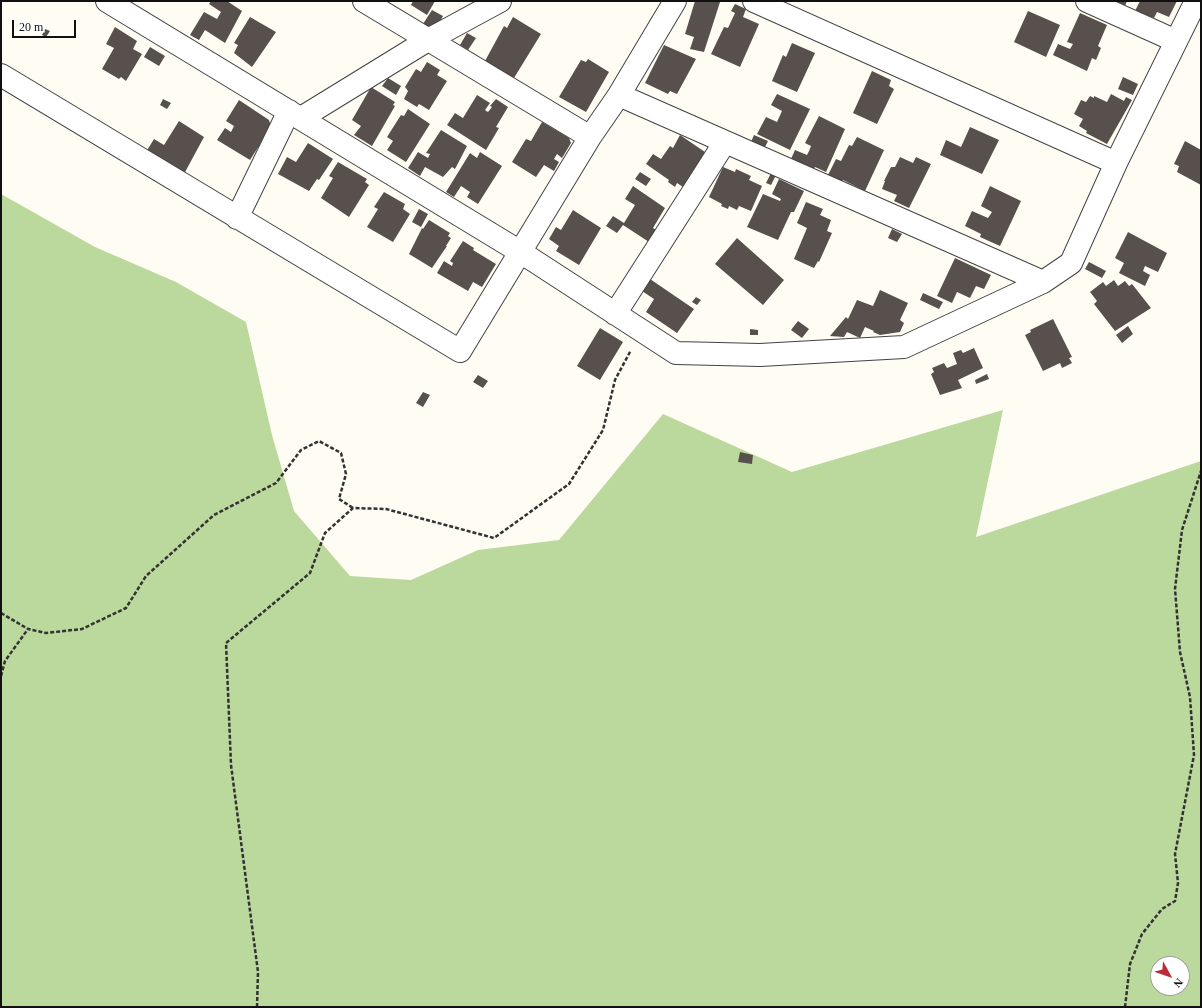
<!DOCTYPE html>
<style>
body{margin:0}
#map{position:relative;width:1202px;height:1008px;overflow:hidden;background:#fffcf3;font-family:"Times New Roman",serif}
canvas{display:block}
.frame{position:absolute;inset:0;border:2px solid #101010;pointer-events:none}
.north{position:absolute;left:1150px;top:956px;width:40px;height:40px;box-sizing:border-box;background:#fff;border:1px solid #9f9f9f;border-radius:50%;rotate:130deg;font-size:11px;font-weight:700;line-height:16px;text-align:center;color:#101010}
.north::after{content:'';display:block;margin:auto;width:14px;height:18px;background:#bc2b3a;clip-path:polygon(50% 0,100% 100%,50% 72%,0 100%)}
.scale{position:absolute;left:12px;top:20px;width:64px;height:18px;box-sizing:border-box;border:2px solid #101010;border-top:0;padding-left:5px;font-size:12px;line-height:14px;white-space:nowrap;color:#101010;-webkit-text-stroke:3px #fff;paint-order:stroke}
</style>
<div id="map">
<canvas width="1202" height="1008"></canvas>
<div class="frame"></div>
<div class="north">N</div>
<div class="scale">20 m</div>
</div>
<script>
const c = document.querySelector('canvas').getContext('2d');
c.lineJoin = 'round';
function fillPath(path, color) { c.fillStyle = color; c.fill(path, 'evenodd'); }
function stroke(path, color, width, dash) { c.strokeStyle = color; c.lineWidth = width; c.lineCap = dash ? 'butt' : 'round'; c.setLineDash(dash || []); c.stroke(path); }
const forest = new Path2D(`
 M1 194 95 247 176 282 246 322 272 435 294 511 350 576 411 580 478 550 559 540 663 414 792 472 1003 410 976 537 1201 461V1007H1ZM1158 964H1182V988H1158Z`);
const building = new Path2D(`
 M211 1H227L242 11 225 43 205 30 199 40 190 35 204 12 217 19 221 12 209 4Z
 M413 1H435L427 15 411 5Z
 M695 1 720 2 704 52 690 49 694 37 685 34Z
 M1111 1H1127L1125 6Z
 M1140 1H1177L1169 17 1157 12 1154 18 1135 11Z
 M735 4 746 9 743 17 759 24 740 67 711 54 724 27 728 28 735 13 731 11Z
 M432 10 443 16 437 27 428 28 423 24Z
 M1028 11 1060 25 1046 57 1014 42Z
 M1080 13 1107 25 1098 46 1101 48 1096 60 1092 58 1087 71 1053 55 1058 44 1070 49 1073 44 1067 42Z
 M250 17 276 32 252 67 234 53 238 45 234 43Z
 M513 17 541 34 514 78 485 61 504 26 507 28Z
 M115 27 137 41 133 49 142 54 126 81 121 77 119 79 102 69 114 48 106 44Z
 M45 29 50 31 46 37 42 35Z
 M467 33 476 38 468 50 460 45Z
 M792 43 815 53 797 92 772 81 783 55 786 57Z
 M664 45 696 59 677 94 670 91 668 94 645 83Z
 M150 47 165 56 159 66 144 57Z
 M588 59 609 72 586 112 559 97 581 60 586 62Z
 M427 62 440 70 437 75 447 81 429 110 419 104 417 107 404 99 408 91 405 87 416 69 421 72Z
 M872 71 891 80 889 86 894 89 877 124 853 113Z
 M1123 77 1138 84 1133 95 1118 89Z
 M388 78 401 86 396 95 382 86Z
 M371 87 395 102 393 105 395 106 372 146 354 135 361 126 352 120Z
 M777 94 810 109 790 150 757 134 766 117 777 122 782 111 771 105Z
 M1111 94 1124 101 1126 97 1132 100 1107 144 1086 133 1087 131 1079 126 1083 119 1074 114 1081 100 1086 102 1090 96 1094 98V96L1107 102Z
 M477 95 490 103 485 110 488 112 492 107 490 106 496 99 508 107 496 127 499 128 486 150 447 125 455 113 463 118Z
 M163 99 171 103 167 109 160 105Z
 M239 100 269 120 271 127 250 160 217 140 225 128 231 132 234 126 226 121Z
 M408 109 430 124 406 162 387 150 393 141 387 137 401 115 404 116Z
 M819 116 845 129 826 172 815 167 813 170 791 159 795 150 807 155 809 151 811 146 805 143Z
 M179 121 204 137 184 174 146 152 154 139 164 145Z
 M542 122 569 138 571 143 562 158 557 154 554 159 559 162 554 171 544 165 536 177 512 162 526 139 531 141Z
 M970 127 999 140 982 174 940 155 946 140 961 147Z
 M441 130 467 146 455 169 452 167 443 177 425 167 420 176 408 168 418 152 428 158 430 154 426 153Z
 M680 135 705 152 683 187 677 183 675 187 668 182 669 180 646 164 653 154 661 159 670 146 673 148Z
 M754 135 768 141 764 149 751 142Z
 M857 137 884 150 865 191 843 180 841 183 827 177 836 159 841 161 849 145 852 146Z
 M1185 141 1201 150V185L1177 172 1179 166 1174 164Z
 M308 143 333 159 319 180 317 179 309 191 278 174 287 157 296 162Z
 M480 152 502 166 478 204 467 197 470 192 461 186 454 197 446 192 470 153 477 158Z
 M900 157 913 163 916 157 931 164 909 208 894 201 897 195 882 189 885 181H884L891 167H895Z
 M338 162 367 179 365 182 369 185 349 217 321 198 333 178 329 176Z
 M723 167 735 172 736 169 751 176 749 180 762 186 751 211 739 206 737 210 729 206 728 209 721 206 722 204 709 197Z
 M640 172 651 179 646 186 635 179Z
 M771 173 776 175 771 185 766 183Z
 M779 179 804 191 794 212H791L778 240 747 227 763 194 780 201 781 199 772 194Z
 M633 186 665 208 653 228 656 230 649 242 623 225 617 233 606 226 613 216 624 223 635 205 625 199Z
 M990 186 1021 201 1000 246 980 237 981 234 965 226 972 211 988 218 992 212 981 206Z
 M384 192 405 204 403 209 410 214 393 242 367 227 378 209 374 207Z
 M806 202 823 209 820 215 831 220 827 231 832 233 819 262 818 261 814 268 794 259 807 228 797 223Z
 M419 209 428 214 421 227 412 222Z
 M573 210 601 228 579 265 556 251 559 246 549 239 556 227 561 230Z
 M429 220 450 233 448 236 451 238 446 246H447L432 268 409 254 422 228 423 229Z
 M892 229 902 234 897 242 888 238Z
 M1128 232 1167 253 1158 272 1145 266 1143 271 1150 275 1145 286 1119 273 1124 263 1115 258Z
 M737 238 784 280 763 305 715 264Z
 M463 241 474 248 473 250 496 264 482 287 473 282 468 291 437 273 444 261 452 266 453 263 450 261Z
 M955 258 991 275 984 289 976 286 970 298 957 292 952 303 937 296Z
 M1089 262 1106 271 1102 278 1085 269Z
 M650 279 694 309 677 333 646 312 654 299 642 291Z
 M1114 280 1118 286 1125 281 1129 286 1132 284 1151 308 1115 331 1094 304 1097 301 1090 292 1103 282 1106 286Z
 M880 290 908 303 900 320 904 323 900 332 880 335 873 332 874 331 865 327 860 338 847 332 844 337 830 336 846 317 848 319 857 300 873 306Z
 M923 293 943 302 939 309 920 300Z
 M696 297 701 300 697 305 692 302Z
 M1053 319 1072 357 1069 358 1072 363 1062 368 1060 363 1043 371 1025 335 1031 332 1030 330Z
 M798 321 809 329 802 338 791 330Z
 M1128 326 1133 334 1122 343 1116 335Z
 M600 328 623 342 600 380 577 366Z
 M750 329 758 330V335H750Z
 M974 348 983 368 958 380 962 388 940 395 931 374 934 372 932 368 944 363 947 368 957 364 953 353 961 350 963 353Z
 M987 374 989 379 976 384 975 380Z
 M478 375 488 381 483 388 473 382Z
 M423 392 430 395 423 407 416 403Z
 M740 452 753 455 752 464 738 462Z`);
const path = new Path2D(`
 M1 613 28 629 46 633 82 629 126 608 146 576 214 515 276 483 301 450 319 441 341 453 346 474 339 499 353 508
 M1 676 5 661 28 629
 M257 1007 258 972 231 765 226 643 310 573 325 533 353 508 386 509 494 538 569 484 603 430 615 380 631 350
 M1125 1007 1130 964 1142 934 1162 909 1175 901 1178 883 1175 854 1194 755 1190 697 1180 652 1175 589 1182 530 1201 471`);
const street = new Path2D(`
 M107 1 522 253 676 353 760 355 904 347 1043 282 1071 263 1116 163 1196 1
 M364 1 590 137
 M754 1 1116 163
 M1087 1 1176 41
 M1 75 460 351 590 137 619 95 675 1
 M619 95 1043 282
 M301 118 428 40 500 1
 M237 218 289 111
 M615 314 725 142`);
fillPath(forest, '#bbd99d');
fillPath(building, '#58504c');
stroke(street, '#434343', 24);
stroke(path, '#323232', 2.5, [4, 2]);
stroke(street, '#fff', 22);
</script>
